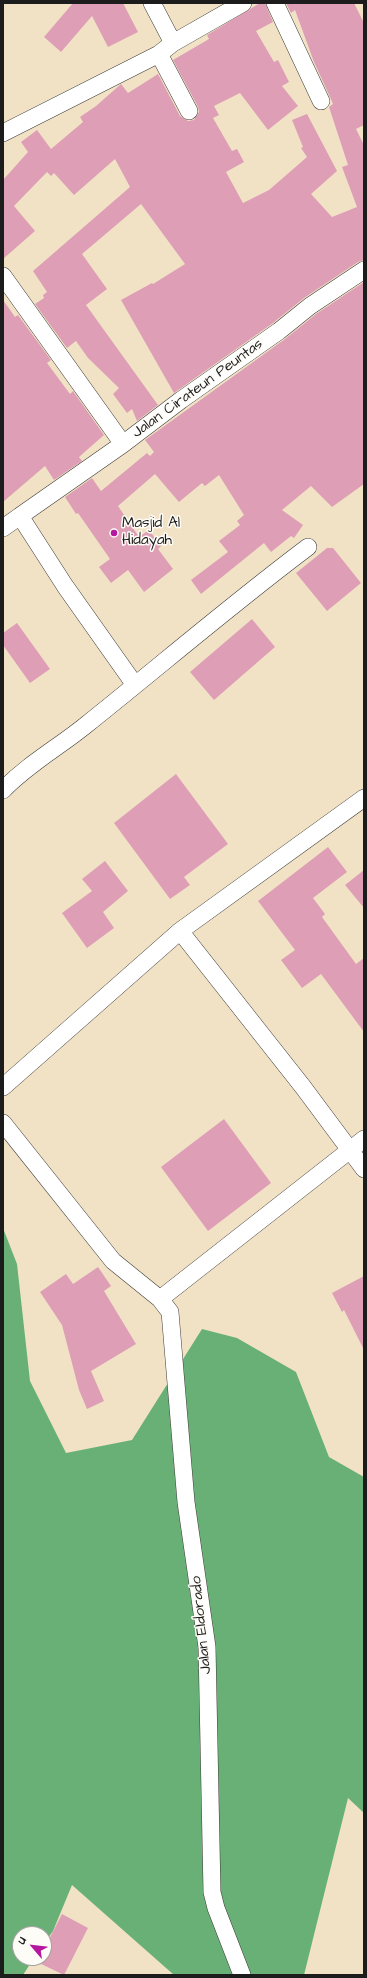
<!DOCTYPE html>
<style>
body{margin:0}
#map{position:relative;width:367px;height:1978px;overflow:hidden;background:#f1e2c6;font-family:"Architects Daughter",sans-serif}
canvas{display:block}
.frame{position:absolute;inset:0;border:4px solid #1c1c1c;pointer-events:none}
.north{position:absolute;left:12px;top:1926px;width:40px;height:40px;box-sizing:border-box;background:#fdfcf7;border:1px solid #a3a29f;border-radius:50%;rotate:298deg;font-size:11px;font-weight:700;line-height:16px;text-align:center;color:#1c1c1c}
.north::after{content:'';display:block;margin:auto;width:14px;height:18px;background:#b5179e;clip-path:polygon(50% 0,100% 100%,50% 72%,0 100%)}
</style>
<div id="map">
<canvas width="367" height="1978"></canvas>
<div class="frame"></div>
<div class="north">U</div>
</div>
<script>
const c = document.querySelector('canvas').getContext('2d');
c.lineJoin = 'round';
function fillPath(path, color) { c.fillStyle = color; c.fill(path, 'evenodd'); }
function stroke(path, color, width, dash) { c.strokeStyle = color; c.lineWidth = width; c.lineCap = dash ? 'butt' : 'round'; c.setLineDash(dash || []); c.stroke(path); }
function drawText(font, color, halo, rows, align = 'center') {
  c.font = font + ' "Architects Daughter",sans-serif'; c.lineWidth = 3; c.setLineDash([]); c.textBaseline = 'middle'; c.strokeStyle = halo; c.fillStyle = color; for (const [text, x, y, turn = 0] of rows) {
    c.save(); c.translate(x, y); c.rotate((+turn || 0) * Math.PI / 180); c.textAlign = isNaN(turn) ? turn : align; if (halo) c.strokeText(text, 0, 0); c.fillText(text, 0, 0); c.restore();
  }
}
const forest = new Path2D(`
 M3 1228 17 1264 30 1381 66 1453 132 1440 202 1329 237 1338 296 1372 329 1457 364 1477V1813L348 1798 304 1975H174L72 1885 53 1931 44 1944V1934H20V1958H34L23 1975H3Z`);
const building = new Path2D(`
 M73 3H123L138 32 108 47 92 16 61 52 44 37Z
 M260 3H265L273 22 256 31 274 62 278 60 289 82 282 86 298 106 268 130 240 93 214 106 219 115 213 118 232 151 237 149 244 162 226 172 243 203 269 190 307 157 301 148 303 147 292 120 307 114 337 171 311 194 332 217 357 207 342 167 348 165 329 107 333 104 330 97 314 62 295 10 291 13 286 3H354L364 23V125L356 129 364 145V260L358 262 304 298 273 323 174 393 121 300 152 283 153 284 185 264 141 204 82 254 107 289 86 305 158 405 137 421 132 409 127 413 113 394 119 388 88 358 76 341 67 348 35 304 44 298 43 295 47 292 33 271 130 187 115 159 74 195 54 173 51 176 47 172 14 206 35 231 3 259V180L28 152 21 142 37 130 51 149 83 122 80 117 96 106 121 84 128 93 158 74 180 116 188 121 194 120 199 112 198 107 173 60 209 39 207 35Z
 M364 282V484L332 507 311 486 282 510 303 525 294 538 291 536 271 552 264 543 201 594 191 580 228 552 219 541 240 525 237 521 244 515 219 475 205 486 202 483 179 502 155 474 118 506 139 537 149 530 161 546 158 549 173 569 144 592 128 570 111 583 99 567 110 559 78 513 76 514 65 497 92 478 101 491 147 453 150 456 154 452 145 440 285 339 316 314Z
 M3 300 15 317 18 315 51 360 47 363 70 394 73 391 104 435 79 457 82 461 54 480 45 466 3 502Z
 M327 548H333L361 583 327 611 296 573Z
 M252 619 275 647 214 700 190 672Z
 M17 623 50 669 30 683 3 645V633Z
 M176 774 228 844 184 877 190 885 170 899 114 823Z
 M328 847 347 872 313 898 325 914 322 917 356 964 364 958V1032L321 974 302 988 281 960 295 950 258 901Z
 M105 861 128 891 103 912 114 928 87 948 62 913 92 891 82 879Z
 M364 870V908L345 885Z
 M224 1119 271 1183 208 1231 161 1167Z
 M98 1267 111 1286 104 1291 136 1344 91 1371 104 1401 87 1409 79 1390 62 1325 40 1292 66 1274 73 1284Z
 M364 1276V1350L344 1310 342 1312 332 1293Z
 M62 1914 88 1928 64 1975 37 1962 39 1958H44V1949Z`);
const street = new Path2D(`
 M152 3 173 43
 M275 3 321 101
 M159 54 189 111
 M3 133 159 54 173 43 243 3
 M3 276 123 444
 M3 528 20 516
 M135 685 65 586 20 516 123 444 181 400 279 331 310 306 364 270
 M3 790C28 764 59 747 86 725 160 666 232 604 308 547
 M180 931 303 1087 364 1169
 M3 1087 180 931 364 798
 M3 1123 113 1261 160 1299 170 1312 186 1502 207 1647 212 1892 216 1908 242 1975
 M160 1299 364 1139`);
const markers = [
 [114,533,4,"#b5179e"]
];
const streetNames = [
 ["Jalan Cirateun Peuntas",198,389,-36],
 ["Jalan Eldorado",202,1625,-96]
];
const poiNames = [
 ["Masjid Al",122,524],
 ["Hidayah",122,541]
];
fillPath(forest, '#68b076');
fillPath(building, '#de9fb6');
stroke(street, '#3c3a36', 18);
stroke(street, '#fff', 17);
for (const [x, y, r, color] of markers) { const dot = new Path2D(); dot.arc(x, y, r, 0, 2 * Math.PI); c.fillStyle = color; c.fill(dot); stroke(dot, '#fdfcf7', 1.5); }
drawText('15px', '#1c1c1c', '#fdfcf7', streetNames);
drawText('15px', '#1c1c1c', '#fdfcf7', poiNames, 'left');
</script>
